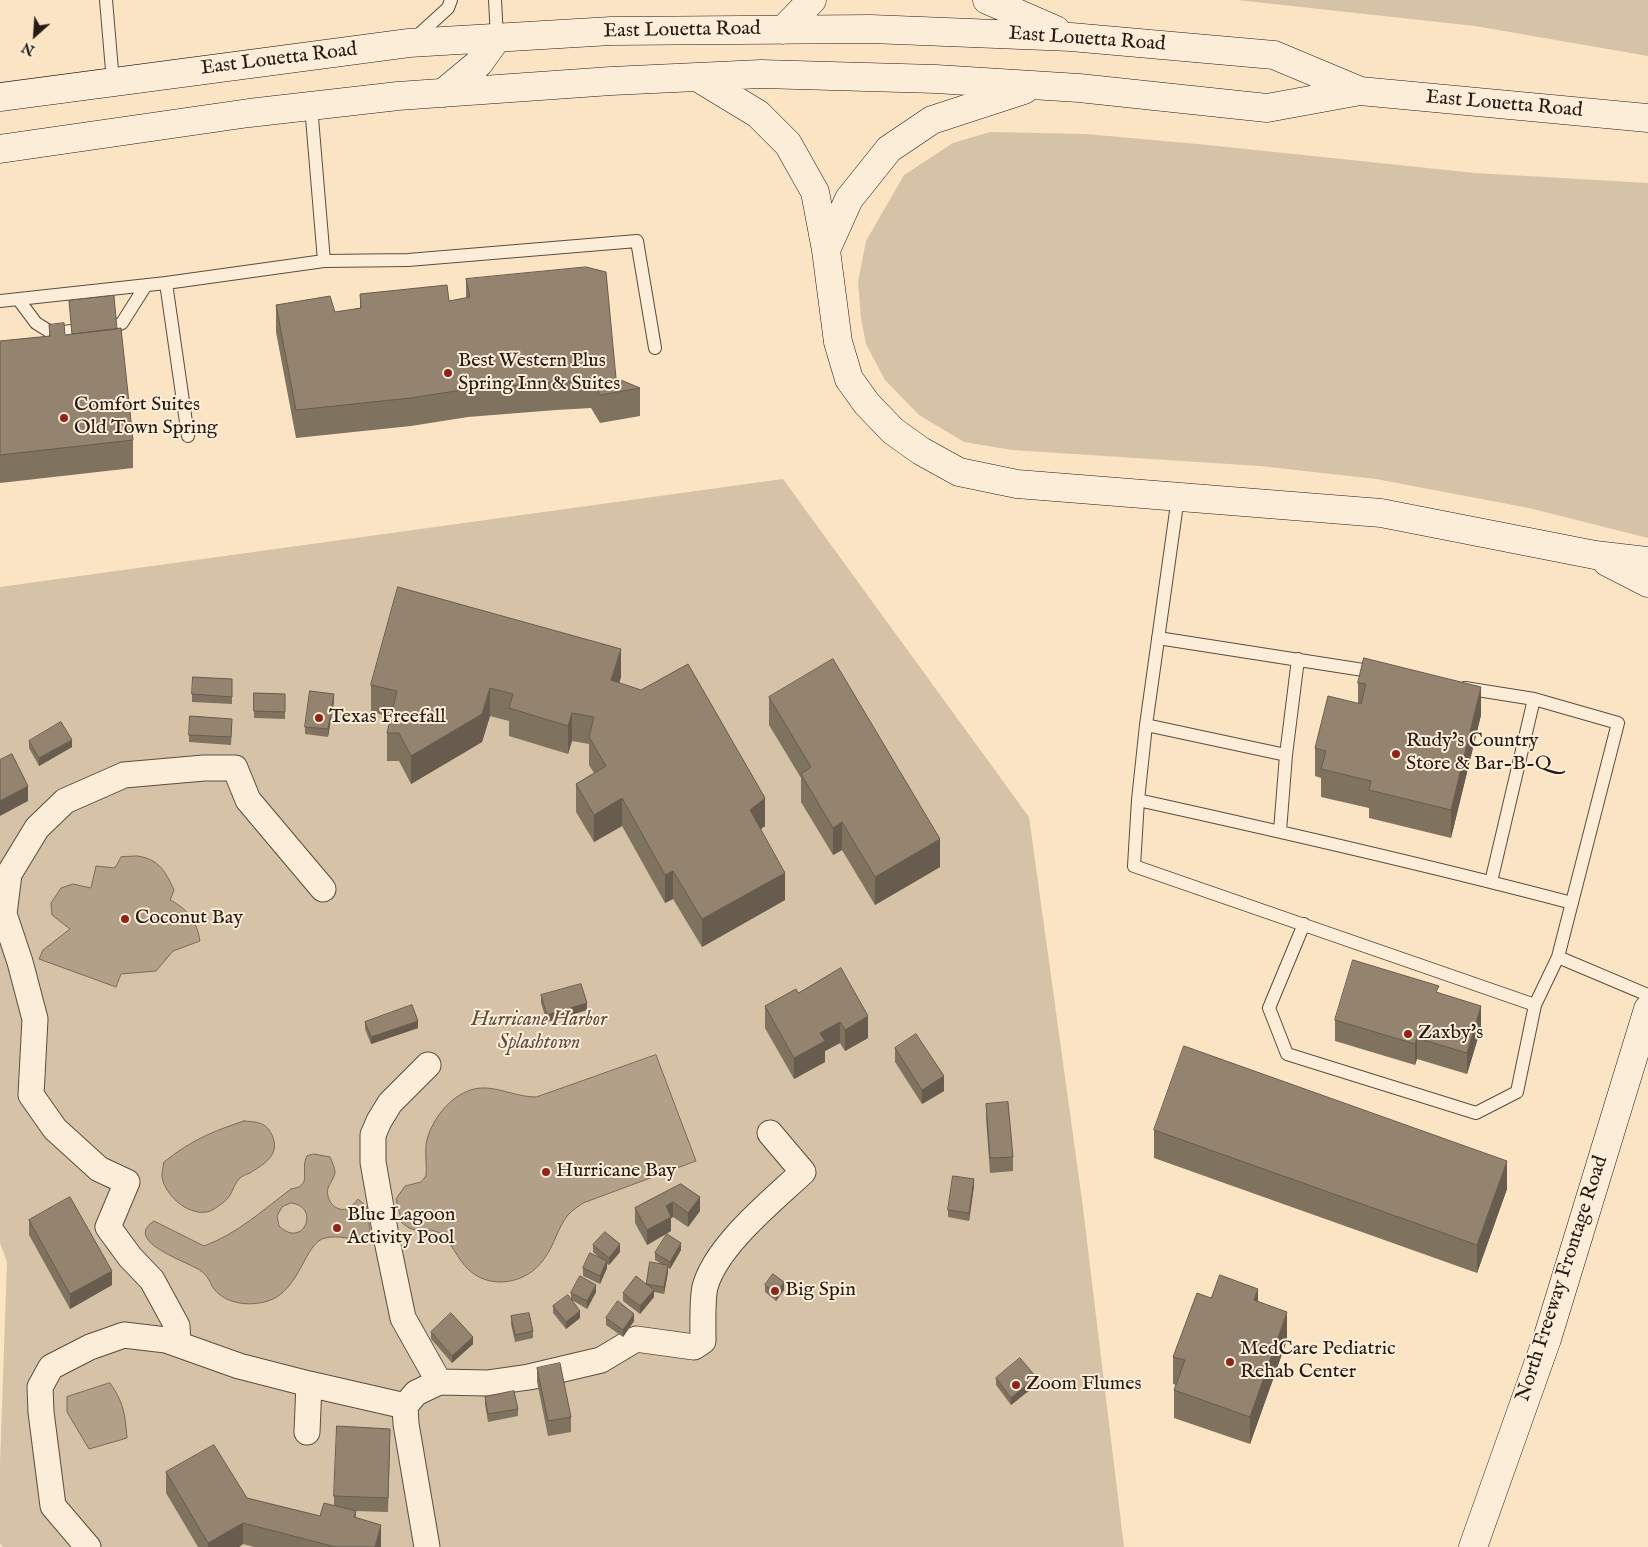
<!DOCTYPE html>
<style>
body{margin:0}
#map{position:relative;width:1648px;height:1547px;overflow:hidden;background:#fbe4c4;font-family:"IM FELL English",serif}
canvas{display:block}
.north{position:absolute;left:10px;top:10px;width:50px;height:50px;-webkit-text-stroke:4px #fcedd9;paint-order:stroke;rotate:206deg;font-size:14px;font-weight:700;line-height:20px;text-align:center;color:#241b13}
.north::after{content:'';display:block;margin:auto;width:18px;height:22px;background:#241b13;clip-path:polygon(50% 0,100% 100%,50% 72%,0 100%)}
</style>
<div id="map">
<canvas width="1648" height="1547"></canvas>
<div class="north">N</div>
</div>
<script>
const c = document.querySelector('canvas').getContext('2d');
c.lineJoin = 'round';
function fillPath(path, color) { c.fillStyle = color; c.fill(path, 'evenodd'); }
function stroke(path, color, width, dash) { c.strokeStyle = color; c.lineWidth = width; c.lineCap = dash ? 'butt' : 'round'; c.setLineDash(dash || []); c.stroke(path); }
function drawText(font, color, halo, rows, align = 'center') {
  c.font = font + ' "IM FELL English",serif'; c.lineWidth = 4; c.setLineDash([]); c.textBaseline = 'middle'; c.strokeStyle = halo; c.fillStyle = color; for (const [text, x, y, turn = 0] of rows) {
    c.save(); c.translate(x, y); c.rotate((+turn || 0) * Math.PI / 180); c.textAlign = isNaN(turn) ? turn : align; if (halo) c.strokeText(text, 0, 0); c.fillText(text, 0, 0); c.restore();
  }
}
const green = new Path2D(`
 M1237 0H1648V56L1475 26Z
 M990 132 1086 134 1208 145 1475 173 1648 183V538L1529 508 1376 479 1260 466 1012 450 964 442 919 415 885 380 866 344 861 318 858 282 866 241 904 175 953 143Z
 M783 479 1029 817 1082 1200 1124 1547H3L0 1543V1464L7 1262 0 1243V587Z`);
const water = new Path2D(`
 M138 856C160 860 165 871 174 890L170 900C188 909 197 922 200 941L173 951 156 971 121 974 116 987 39 959 43 950 70 929 52 915 51 903 61 888 73 884 91 888 96 866 115 868 121 857Z
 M656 1055 696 1161 583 1203C578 1207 572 1210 568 1215 558 1227 554 1246 544 1259 527 1284 489 1291 467 1268 457 1258 452 1243 441 1234 432 1227 421 1233 412 1229 408 1228 405 1225 402 1223L396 1199 405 1186 421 1182 426 1176C427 1166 425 1155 426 1145 430 1118 457 1086 486 1088 503 1089 518 1097 536 1097Z
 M244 1121C257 1122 266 1122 272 1135 281 1155 264 1164 250 1173 247 1174 242 1176 240 1178 231 1187 234 1196 220 1205 216 1208 210 1212 206 1212 187 1215 165 1195 162 1177 162 1172 163 1166 164 1162 192 1140 211 1132 244 1121Z
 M314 1154 330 1157C332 1162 335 1167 335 1173 334 1178 330 1183 328 1188 325 1200 336 1214 349 1208 352 1206 356 1202 358 1199L366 1206 370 1230 363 1241C352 1239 337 1235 325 1238 304 1243 301 1290 268 1301 249 1307 223 1304 212 1286 209 1280 207 1275 201 1271 192 1263 121 1242 154 1221L204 1246C237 1234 263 1210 291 1189 314 1186 299 1170 307 1156ZM291 1203C321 1206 304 1250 279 1226L277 1216 282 1207Z
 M110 1383C124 1403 125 1414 127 1438L89 1449 67 1412V1397Z`);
const lane = new Path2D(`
 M106 0 113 82
 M495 0 497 38
 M414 39 448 8 451 0
 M324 261 408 260 637 241 655 348
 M166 283 188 436
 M18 299 36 323 52 333 72 331
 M0 301 166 283 324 261 311 106
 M116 326 122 323 146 285
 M1178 497 1146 725 1138 800C1283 832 1428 865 1572 903
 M1158 638 1376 672
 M1146 725 1286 755 1280 831
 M1286 755 1298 659
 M1138 800 1134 866 1535 1005 1558 957 1618 723 1534 699 1465 688
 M1491 882 1534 699
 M1304 924 1269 1008 1287 1054 1476 1113 1517 1092 1535 1005
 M1558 957 1648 995`);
const street = new Path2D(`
 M178 1344 177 1326 152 1280 130 1257 108 1227 127 1182 99 1169 55 1129 31 1095 35 1019 20 962 4 914 9 874 37 828 65 801 124 775 204 768H235L248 800 323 889
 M439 1382 487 1383 529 1377 601 1360 636 1339 694 1347 703 1341C703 1326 702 1300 705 1287 716 1246 772 1201 803 1172L770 1133
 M307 1432 309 1384 405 1406
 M88 1547 53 1506 41 1412 40 1387 51 1367 90 1347 124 1335 166 1340 239 1366 309 1384
 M427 1547 406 1424 405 1406 416 1393 439 1382 403 1318 386 1236 373 1162V1135L379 1121 390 1103 428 1065`);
const secondary = new Path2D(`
 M987 0 1056 30
 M783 30 812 0
 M697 77 758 114 788 144 815 192 826 250 838 342 849 379 867 404 893 431 921 451 959 472 1017 484 1381 513 1595 555 1648 561
 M443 93 479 63 497 38
 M0 97 409 43 611 31 871 29 1071 37 1274 55 1360 91
 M0 149 249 113 398 96 611 81 761 74 936 79 1079 88 1267 108 1360 91 1648 118
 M826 250 849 199 889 149 932 120 1024 90
 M1607 562 1648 583
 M1473 1547 1547 1339 1648 1009`);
const wall = new Path2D(`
 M466 279 616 378 640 388V416L600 423 591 408 556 410 468 417 411 426 296 438 276 332V305L335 312 360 309V294L449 301 466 298Z
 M69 301 117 329 133 440V468L0 483V341L49 336V325L65 335 72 334Z
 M1364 658 1481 715 1451 838 1369 818V808L1321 797V778L1315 776V748L1358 704V683Z
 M621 677 619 683 765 826 761 829 785 900 702 947 673 899 665 903 622 826 594 842 576 812V784L594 773 589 765V744L572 741 568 754 509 736V721L490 716 482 742 411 784 399 761H387V733L391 717 371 712V685Z
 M232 679V704L192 702V694Z
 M254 693 285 694V719L254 718Z
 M769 697 940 867 875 905 842 850 833 855 801 802V778L769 725Z
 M334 701 328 737 305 734V727Z
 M232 726 231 745 189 742V735Z
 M29 741 72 747 39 766 29 748Z
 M798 993 868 1038 845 1051 840 1043 825 1051V1062L794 1079 765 1028V1006Z
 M1439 993 1481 1028 1467 1074 1417 1059 1415 1065 1335 1041V1020Z
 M541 995 587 1010 547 1022 541 1003Z
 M365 1022 418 1028 371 1044 365 1029Z
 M895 1048 944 1091 922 1104 895 1062Z
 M986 1104 1013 1157V1171L990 1173 986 1118Z
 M1154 1130 1507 1189 1477 1273 1154 1158Z
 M681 1184 700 1211 688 1227 673 1217 671 1218V1231L647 1245 635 1223V1208Z
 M974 1186 969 1221 948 1217V1210Z
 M29 1220 112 1285 70 1309 29 1235Z
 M593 1245 620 1252 609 1265 607 1264V1268L600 1284 583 1276V1268L600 1258 593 1252Z
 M681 1250 670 1269 668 1268V1272L664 1294 654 1292V1297L640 1314 623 1301V1293L646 1284 662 1264 655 1260V1253Z
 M765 1285 784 1290 776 1301 765 1292Z
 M596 1292 587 1309 572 1300 580 1318 566 1329 553 1313V1306L571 1299V1293Z
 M1211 1298 1258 1301 1287 1340 1250 1444 1174 1418V1390L1176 1385 1173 1384V1357Z
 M511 1316 533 1331V1338L515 1342 511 1324Z
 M606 1318 634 1321 623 1337 606 1325Z
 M431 1332 473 1344 452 1363 431 1339Z
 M537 1368 571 1417V1432L548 1436 537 1382Z
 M996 1378 1036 1385 1011 1405 996 1385Z
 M485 1397 518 1409V1416L488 1422 485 1404Z
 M390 1443 388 1512 356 1511V1518L381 1546V1547H254L243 1544 239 1547H198L166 1493V1472L247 1498 320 1516 334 1506V1496Z`);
const shadedWall = new Path2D(`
 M621 649V677L611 708V680Z
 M1481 687V715L1451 838V810Z
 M490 688V716L482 742 411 784V756Z
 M334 694V701L328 737V729Z
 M572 713V741L568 754V726Z
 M72 740V747L39 766V758Z
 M28 786V801L0 816V801Z
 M622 798V826L594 842V815Z
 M765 798V826L750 837V810Z
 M842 822V850L833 855V828Z
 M940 839V867L875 905V877Z
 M673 871V899L665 903V875Z
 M785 873V900L702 947V919Z
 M587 1003V1010L547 1022V1015Z
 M1481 1006V1028L1467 1074V1053Z
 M868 1016V1038L845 1051V1030Z
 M418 1021V1028L371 1044V1037Z
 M840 1022V1043L825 1051V1062L794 1079V1058L820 1033Z
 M1417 1038V1059L1415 1065V1044Z
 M944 1076V1091L922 1104V1090Z
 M1507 1161V1189L1477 1273V1245Z
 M974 1179V1186L969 1221V1213Z
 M700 1197V1211L688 1227V1213Z
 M673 1202V1217L671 1218V1231L647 1245V1230L666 1206Z
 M681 1243V1250L670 1269V1262Z
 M620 1244V1252L609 1265V1258Z
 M607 1261V1268L600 1284V1276Z
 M668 1265V1272L664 1294V1287Z
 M112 1271V1285L70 1309V1294Z
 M784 1282V1290L776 1301V1294Z
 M596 1285V1292L587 1309V1301Z
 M1258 1289V1317L1254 1300Z
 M654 1290V1297L640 1314V1306Z
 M580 1311V1318L566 1329V1322Z
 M1287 1312V1340L1250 1444V1417Z
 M634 1314V1321L623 1337V1330Z
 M473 1337V1344L452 1363V1356Z
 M1036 1377V1385L1011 1405V1398Z
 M243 1523V1544L239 1547H208V1543Z
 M381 1525V1547H375Z`);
const building = new Path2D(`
 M586 267 606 272 616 378 640 388 600 395 591 380 556 382 468 389 411 398 296 410 276 305 330 296 335 312 361 308 360 294 447 285 449 301 470 297 466 279Z
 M114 296 117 329 72 334 69 301Z
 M64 323 65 335 121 328 133 440 0 455V341L50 336 49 325Z
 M398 587 621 649 611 680 641 690 688 664 765 798 750 810 785 873 702 919 673 871 665 875 622 798 594 815 576 784 606 766 589 737 594 717 572 713 568 726 509 708 513 694 490 688 482 714 411 756 399 733H387L397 691 371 685Z
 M1364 658 1481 687 1451 810 1369 790 1371 781 1321 769 1326 751 1315 748 1328 696 1361 704 1366 684 1358 683Z
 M833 659 940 839 875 877 842 822 833 828 801 774 811 767 769 697Z
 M193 677 232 679V697L192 694Z
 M310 691 334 694 328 729 305 727Z
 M254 693 285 694V712L254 711Z
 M190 716 232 719 231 737 189 735Z
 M61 722 72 740 39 758 29 741Z
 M12 754 28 786 0 801V760Z
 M1353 960 1439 986 1436 992 1481 1006 1467 1053 1417 1038 1415 1044 1335 1020Z
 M841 968 868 1016 845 1030 840 1022 820 1033 825 1041 794 1058 765 1006 796 989 798 993Z
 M581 984 587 1003 547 1015 541 995Z
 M412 1005 418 1021 371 1037 365 1022Z
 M916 1034 944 1076 922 1090 895 1048Z
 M1184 1046 1507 1161 1477 1245 1154 1130Z
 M1008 1102 1013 1157 990 1158 986 1104Z
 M953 1176 974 1179 969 1213 948 1210Z
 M681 1184 700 1197 688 1213 673 1202 666 1206 671 1217 647 1230 635 1208Z
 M70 1197 112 1271 70 1294 29 1220Z
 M605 1232 620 1244 609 1258 593 1245Z
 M667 1234 681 1243 670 1262 655 1253Z
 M590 1253 607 1261 600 1276 583 1268Z
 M650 1262 668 1265 664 1287 646 1284 654 1290 640 1306 623 1293 636 1276 646 1284Z
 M773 1274 784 1282 776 1294 765 1285Z
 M1220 1275 1258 1289 1254 1300 1287 1312 1250 1417 1174 1390 1185 1360 1173 1357 1197 1293 1211 1298Z
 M580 1276 596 1285 587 1301 571 1293Z
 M568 1295 580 1311 566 1322 553 1306Z
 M618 1301 634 1314 623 1330 606 1318Z
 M451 1313 473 1337 452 1356 431 1332Z
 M529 1313 533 1331 515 1335 511 1316Z
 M1020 1358 1036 1377 1011 1398 996 1378Z
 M560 1363 571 1417 548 1421 537 1368Z
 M514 1391 518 1409 488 1414 485 1397Z
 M337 1426 390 1429 388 1498 334 1496Z
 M214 1445 247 1498 320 1516 324 1503 356 1511 354 1517 381 1525 375 1547H336L243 1523 208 1543 166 1472Z`);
const markers = [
 [448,373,5,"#8f2418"],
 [64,418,5,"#8f2418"],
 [319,718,5,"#8f2418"],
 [1396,754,5,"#8f2418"],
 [125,919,5,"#8f2418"],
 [1408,1034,5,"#8f2418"],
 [546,1172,5,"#8f2418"],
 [337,1228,5,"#8f2418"],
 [775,1291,5,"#8f2418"],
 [1230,1362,5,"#8f2418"],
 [1016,1385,5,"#8f2418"]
];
const streetNames = [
 ["East Louetta Road",682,31,-1],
 ["East Louetta Road",1087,40,4],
 ["East Louetta Road",279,60,-7],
 ["East Louetta Road",1504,105,5],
 ["North Freeway Frontage Road",1563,1279,-72]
];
const poiNames = [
 ["Best Western Plus",458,362],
 ["Spring Inn & Suites",458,385],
 ["Comfort Suites",74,406],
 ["Old Town Spring",74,429],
 ["Texas Freefall",329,718],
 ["Rudy's Country",1406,742],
 ["Store & Bar-B-Q",1406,765],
 ["Coconut Bay",135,919],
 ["Zaxby's",1418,1034],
 ["Hurricane Bay",556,1172],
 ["Blue Lagoon",347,1216],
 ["Activity Pool",347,1239],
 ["Big Spin",785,1291],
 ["MedCare Pediatric",1240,1350],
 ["Rehab Center",1240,1373],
 ["Zoom Flumes",1026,1385]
];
const parkNames = [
 ["Hurricane Harbor",539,1021],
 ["Splashtown",539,1044]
];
fillPath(green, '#d6c2a6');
fillPath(water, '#b2a088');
stroke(water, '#796b59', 1);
stroke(lane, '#5a4d3f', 14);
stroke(street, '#5a4d3f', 27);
stroke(secondary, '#241b13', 29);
stroke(lane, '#fcedd9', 12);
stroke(street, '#fcedd9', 25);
stroke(secondary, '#fcedd9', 28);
fillPath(wall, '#7f725f');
fillPath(shadedWall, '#685c4e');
fillPath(building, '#94846f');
stroke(building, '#685c4e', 1);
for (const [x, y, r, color] of markers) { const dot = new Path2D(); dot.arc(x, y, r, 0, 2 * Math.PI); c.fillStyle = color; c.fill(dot); stroke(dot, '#fcedd9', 2); }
drawText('20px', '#241b13', '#fcedd9', streetNames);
drawText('20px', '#241b13', '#fcedd9', poiNames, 'left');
drawText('italic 20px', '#594d3f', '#fcedd9', parkNames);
</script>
